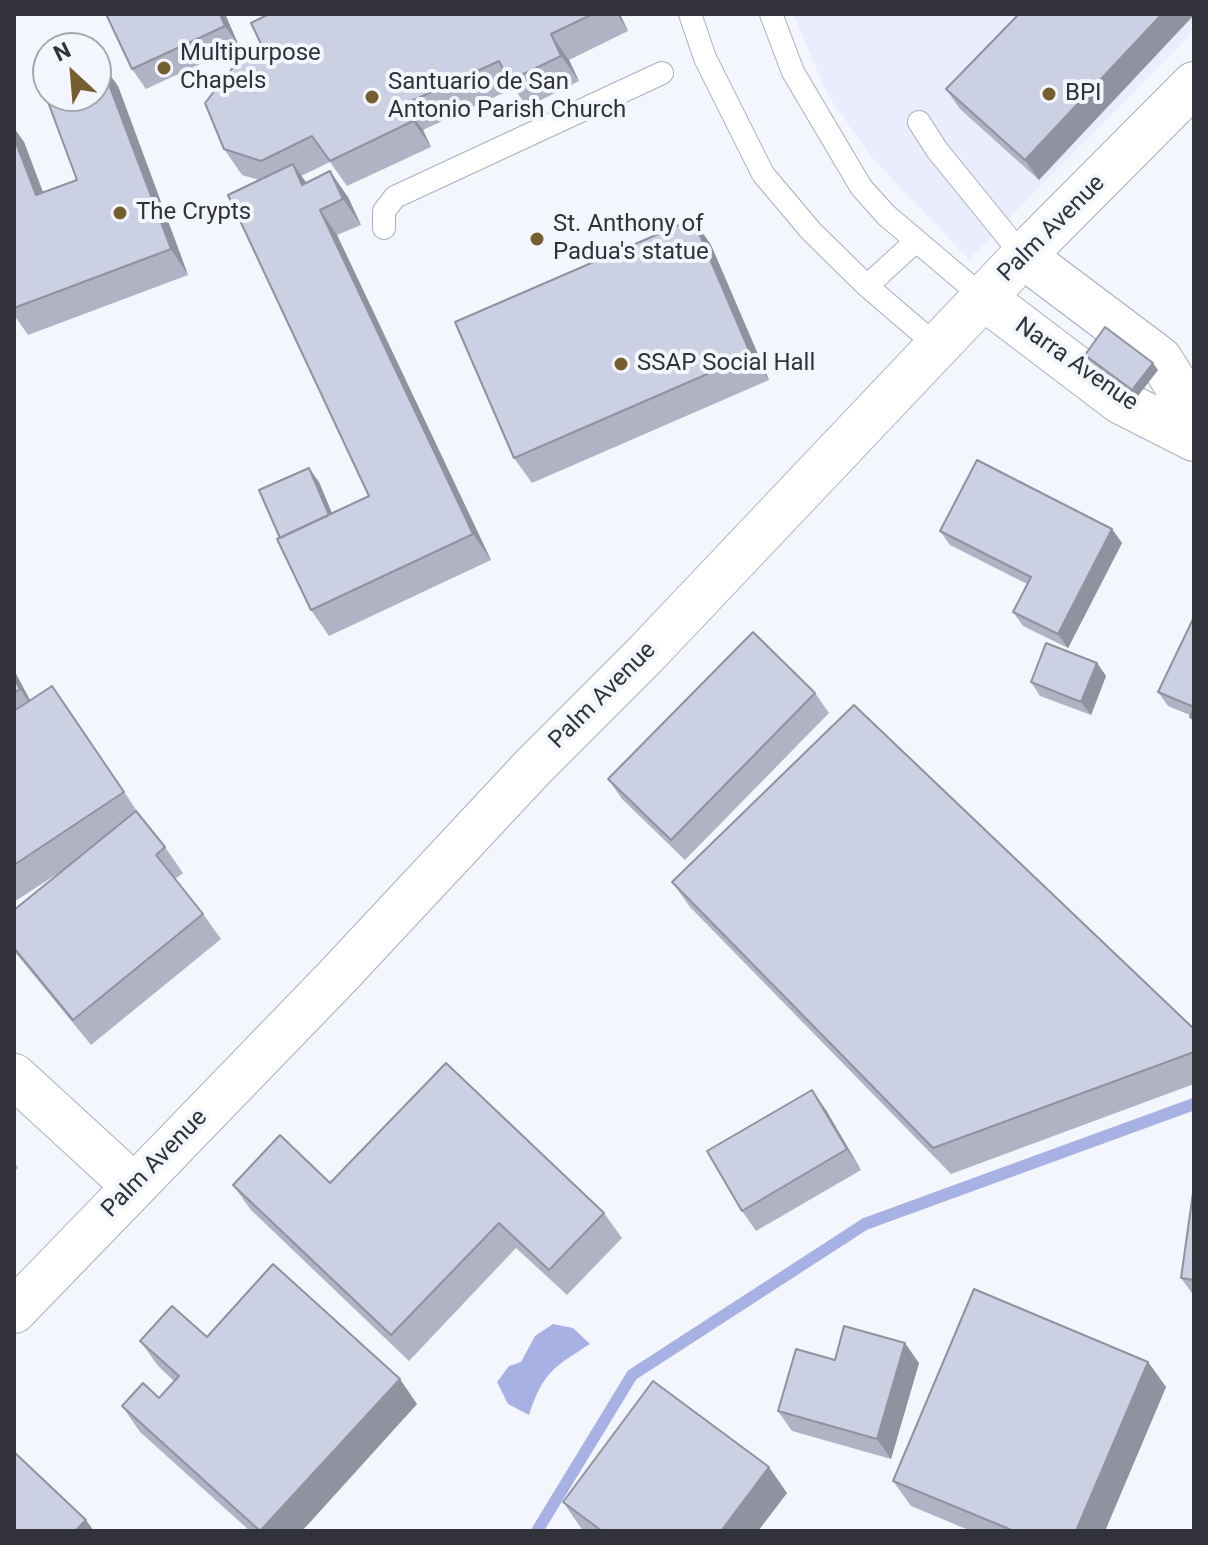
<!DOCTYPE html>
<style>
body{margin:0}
#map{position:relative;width:1208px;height:1545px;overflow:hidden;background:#f4f6fe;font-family:Roboto,sans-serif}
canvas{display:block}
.frame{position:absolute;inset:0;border:16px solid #31323a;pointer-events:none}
.north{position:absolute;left:32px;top:32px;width:80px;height:80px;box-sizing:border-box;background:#f4f6fe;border:2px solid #a6a8b0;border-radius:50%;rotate:334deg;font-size:22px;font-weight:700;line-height:32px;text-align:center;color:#31323a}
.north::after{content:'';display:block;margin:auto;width:28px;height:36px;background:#755f2f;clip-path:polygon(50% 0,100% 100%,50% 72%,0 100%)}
</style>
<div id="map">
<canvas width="1208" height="1545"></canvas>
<div class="frame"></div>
<div class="north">N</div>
</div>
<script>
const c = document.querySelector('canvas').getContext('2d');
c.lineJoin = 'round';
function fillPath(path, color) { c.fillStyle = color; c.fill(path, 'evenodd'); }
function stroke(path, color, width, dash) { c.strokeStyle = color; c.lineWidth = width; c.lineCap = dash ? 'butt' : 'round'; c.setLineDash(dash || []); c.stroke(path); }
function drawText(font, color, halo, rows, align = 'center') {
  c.font = font + ' Roboto,sans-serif'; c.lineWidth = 8; c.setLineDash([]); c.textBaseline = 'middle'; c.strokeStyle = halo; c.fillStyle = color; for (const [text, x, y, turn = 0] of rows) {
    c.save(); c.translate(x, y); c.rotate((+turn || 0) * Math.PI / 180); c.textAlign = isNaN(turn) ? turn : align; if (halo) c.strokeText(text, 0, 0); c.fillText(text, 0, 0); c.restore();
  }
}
const built = new Path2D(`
 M793 14H1194V31L969 259 871 157 828 95Z`);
const water = new Path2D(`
 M553 1324 573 1328 590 1344C554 1367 543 1372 529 1415L508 1404 497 1382 509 1366 521 1362 535 1336Z`);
const stream = new Path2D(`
 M537 1531 632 1375 865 1224 1194 1104`);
const service = new Path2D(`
 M690 14 705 58 763 174 811 231 867 286 937 346
 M771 14 793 72 861 187 886 215 984 298
 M919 122 937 150 1023 256
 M384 228V211L395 197 662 73
 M867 286 916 241`);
const minor = new Path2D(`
 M14 1076 134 1186`);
const tertiary = new Path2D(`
 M1023 256 1160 359 1194 414
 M984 298 1121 402 1194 439
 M14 1311 337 977 533 767 645 655 1023 256 1194 84`);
const wall = new Path2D(`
 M225 14 239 46 146 89 132 69Z
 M269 14H620L628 31 569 60 579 81 527 107 514 88 423 130 431 147 347 186 330 162 301 176 306 183 348 197 361 225 337 235 491 560 329 636 311 610 280 538 319 482 332 514 369 496 259 180 242 175 224 149 263 48Z
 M1019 14 1039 180 960 109 946 89Z
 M118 86 188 275 28 335 14 315V128L24 142 43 193 77 180Z
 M693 219 711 245 769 380 532 483 514 458Z
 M1085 355 1158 370 1137 397 1090 362Z
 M1112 529 1122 543 1068 648 1023 626 1013 612 1027 584 950 545 940 531Z
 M1194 617V723L1190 717V715L1168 706 1158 692Z
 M1097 663 1106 676 1091 715 1040 696 1031 682Z
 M14 670 30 701 52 686 140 816 165 847 183 873 175 879 203 914 221 939 91 1045 14 951V910L66 868 14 902Z
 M815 693 829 713 685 860 622 799 608 779Z
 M672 882 1194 1029V1084L951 1174 690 907Z
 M826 1110 861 1170 756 1231 742 1211Z
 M14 1161 18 1168 14 1172Z
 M330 1183 604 1213 622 1238 567 1295 516 1248 409 1361 251 1210 233 1185Z
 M1194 1186V1296L1181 1278Z
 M207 1337 417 1404 302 1531H250L140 1432 122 1406 159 1398 174 1381 158 1366 140 1341Z
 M835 1360 919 1363 891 1459 792 1431 778 1411Z
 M1148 1362 1166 1387 1105 1531H971L911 1506 893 1481Z
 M787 1493 758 1531H585L581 1528 563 1502Z`);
const shadedWall = new Path2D(`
 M220 14H225L239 46 225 26Z
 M617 14H620L628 31Z
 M1162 14 1194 15 1039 180 1025 160Z
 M551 34 569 60 579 81 561 56Z
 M100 61 118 86 188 275 171 249Z
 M405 104 423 130 431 147 413 121Z
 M14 128 24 142 54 221 36 195 14 138Z
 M293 164 311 189 302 185Z
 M330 171 348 197 361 225 343 199Z
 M320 210 337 235 491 560 473 534Z
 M693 219 711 245 769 380 751 355Z
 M1153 363 1158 370 1137 397 1132 390Z
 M309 468 319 482 342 537 332 523Z
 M1112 529 1122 543 1068 648 1058 634Z
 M1097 663 1106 676 1091 715 1081 702Z
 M14 670 38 715 20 689 14 678Z
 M52 686 70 711 142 818 124 792Z
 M812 1090 826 1110 861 1170 847 1149Z
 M905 1343 919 1363 891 1459 877 1439Z
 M1148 1362 1166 1387 1105 1531H1076Z
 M400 1379 417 1404 302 1531H261Z
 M769 1467 787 1493 758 1531H721Z
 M86 1520 94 1531H75Z`);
const building = new Path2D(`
 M106 14H220L225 26 132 69Z
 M269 14H593L551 34 561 56 509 81 499 61 405 104 413 121 330 161 312 136 261 161 224 149 205 103 239 60 263 48 251 23Z
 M1019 14H1162L1025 160 946 89Z
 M100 61 171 249 14 308V138L36 195 77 180 41 83 48 80V96H96V62Z
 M293 164 302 185 330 171 343 199 320 210 473 534 311 610 277 539 369 496 228 195Z
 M693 219 751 355 514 458 455 322Z
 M1105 327 1153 363 1132 390 1085 355Z
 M977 460 1112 529 1058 634 1013 612 1031 577 940 531Z
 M309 468 329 515 280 538 259 490Z
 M1194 617V707L1158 692Z
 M753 632 815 693 671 840 608 779Z
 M1046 643 1097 663 1081 702 1031 682Z
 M14 678 20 689 14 693Z
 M52 686 124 792 14 865V711Z
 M854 705 1194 1029V1052L933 1148 672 882Z
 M1194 708V719L1190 717Z
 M136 811 165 847 156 855 203 914 73 1020 14 948V910Z
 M446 1063 604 1213 549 1270 499 1223 391 1335 233 1185 280 1135 330 1183Z
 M812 1090 847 1149 742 1211 707 1151Z
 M1194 1186V1280L1181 1278Z
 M273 1264 400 1379 260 1531 122 1406 143 1383 159 1398 179 1376 140 1341 172 1306 207 1337Z
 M974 1289 1148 1362 1076 1531H1014L893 1481Z
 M844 1326 905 1343 877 1439 778 1411 796 1349 835 1360Z
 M653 1381 769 1467 721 1531H602L563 1502Z
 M14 1452 86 1520 75 1531H14Z`);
const markers = [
 [164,68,8,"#755f2f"],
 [1049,94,8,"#755f2f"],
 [372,97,8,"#755f2f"],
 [120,213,8,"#755f2f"],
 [537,239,8,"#755f2f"],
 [621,364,8,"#755f2f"]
];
const poiNames = [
 ["Multipurpose",180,54],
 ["Chapels",180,82],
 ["Santuario de San",388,83],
 ["Antonio Parish Church",388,111],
 ["BPI",1065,94],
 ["The Crypts",136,213],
 ["St. Anthony of",553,225],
 ["Padua's statue",553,253],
 ["SSAP Social Hall",637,364]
];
const streetNames = [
 ["Palm Avenue",1052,229,-45],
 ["Narra Avenue",1076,365,35],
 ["Palm Avenue",603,696,-45],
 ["Palm Avenue",155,1164,-46]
];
fillPath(built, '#e9edfd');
fillPath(water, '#a8b1e3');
stroke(stream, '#a8b1e3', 12);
stroke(service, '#aaadbf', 24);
stroke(minor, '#aaadbf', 46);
stroke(tertiary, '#aaadbf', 46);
stroke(service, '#fff', 22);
stroke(minor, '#fff', 44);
stroke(tertiary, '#fff', 44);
fillPath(wall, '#afb3c3');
fillPath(shadedWall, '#8f929f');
fillPath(building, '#ccd0e3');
stroke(building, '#8f929f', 2);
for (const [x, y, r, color] of markers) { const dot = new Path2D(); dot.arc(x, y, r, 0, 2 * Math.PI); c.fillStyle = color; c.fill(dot); stroke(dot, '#f4f6fe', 3); }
drawText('24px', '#31323a', '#f4f6fe', poiNames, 'left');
drawText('24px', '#31323a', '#f4f6fe', streetNames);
</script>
